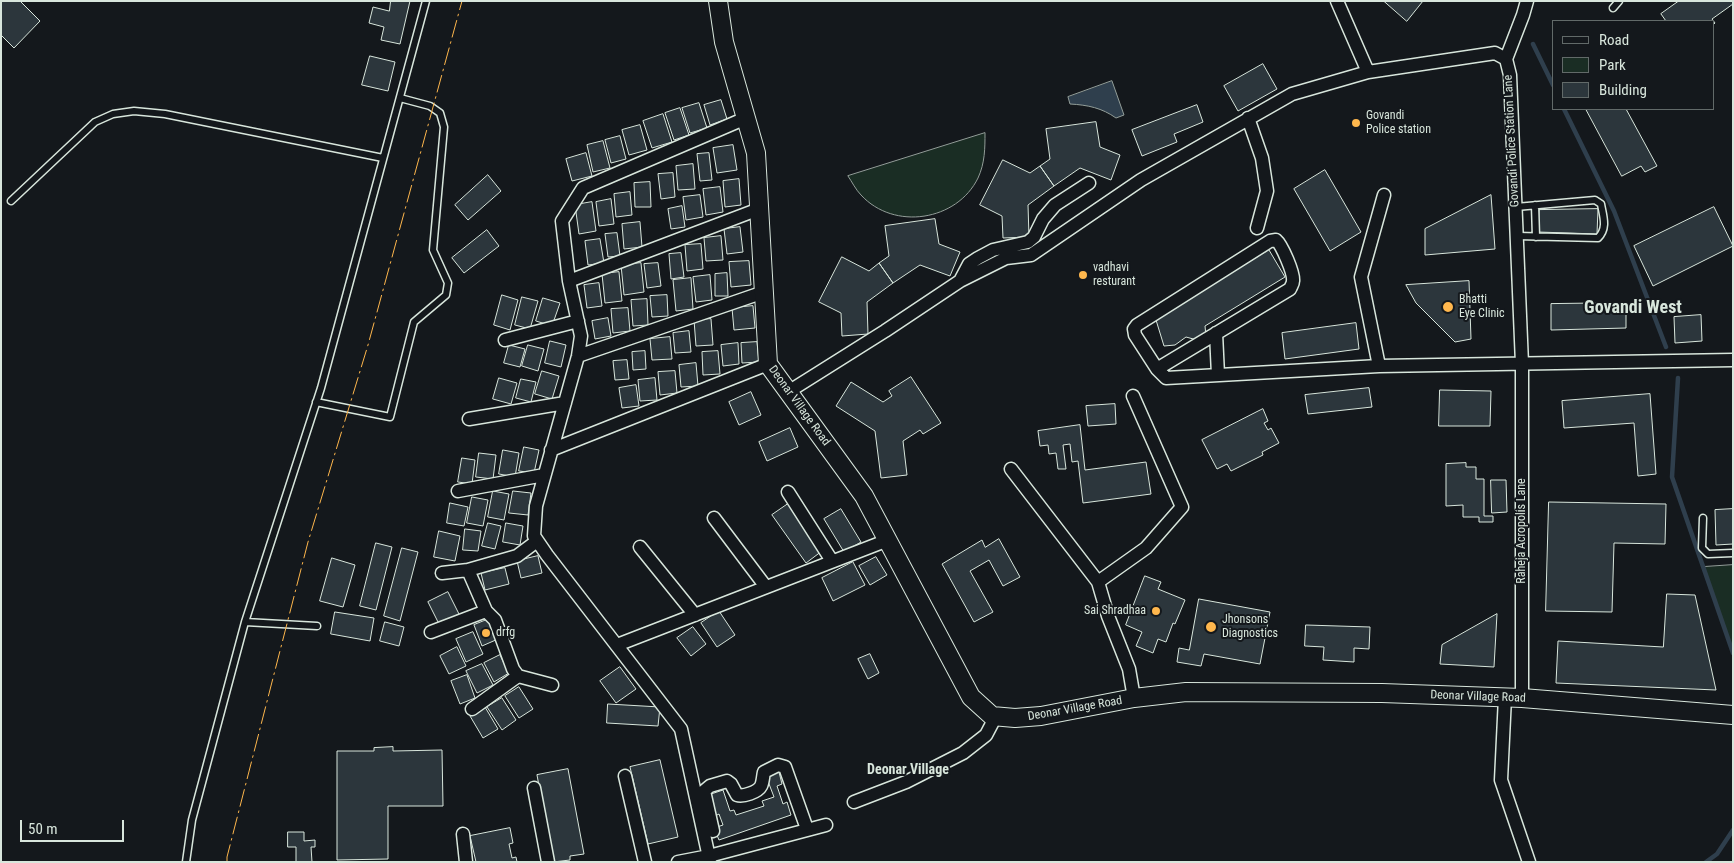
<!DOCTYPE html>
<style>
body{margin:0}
#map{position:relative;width:1734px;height:863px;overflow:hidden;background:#14181c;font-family:"Roboto Condensed",sans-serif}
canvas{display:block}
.frame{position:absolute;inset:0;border:2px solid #d8e6dc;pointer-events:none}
.legend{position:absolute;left:1552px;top:20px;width:162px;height:90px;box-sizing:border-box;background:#14181c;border:1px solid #626a69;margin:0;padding:6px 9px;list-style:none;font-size:15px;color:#d8e6dc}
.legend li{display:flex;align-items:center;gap:10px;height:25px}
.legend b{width:25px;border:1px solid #626a69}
.scale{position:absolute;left:20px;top:820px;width:104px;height:22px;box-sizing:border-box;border:2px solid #d8e6dc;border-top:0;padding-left:6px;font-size:15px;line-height:18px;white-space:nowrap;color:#d8e6dc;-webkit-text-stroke:4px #14181c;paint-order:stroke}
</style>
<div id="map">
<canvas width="1734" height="863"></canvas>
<div class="frame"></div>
<ul class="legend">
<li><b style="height:6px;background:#14181c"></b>Road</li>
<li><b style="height:14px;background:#1a2d24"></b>Park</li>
<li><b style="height:14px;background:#2c363c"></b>Building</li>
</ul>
<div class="scale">50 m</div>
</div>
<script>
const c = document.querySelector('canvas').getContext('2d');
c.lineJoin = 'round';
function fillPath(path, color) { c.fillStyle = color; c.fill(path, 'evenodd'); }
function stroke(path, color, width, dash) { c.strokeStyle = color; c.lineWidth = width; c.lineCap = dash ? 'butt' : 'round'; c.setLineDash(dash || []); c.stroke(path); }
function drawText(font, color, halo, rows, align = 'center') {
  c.font = font + ' "Roboto Condensed",sans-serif'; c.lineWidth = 4; c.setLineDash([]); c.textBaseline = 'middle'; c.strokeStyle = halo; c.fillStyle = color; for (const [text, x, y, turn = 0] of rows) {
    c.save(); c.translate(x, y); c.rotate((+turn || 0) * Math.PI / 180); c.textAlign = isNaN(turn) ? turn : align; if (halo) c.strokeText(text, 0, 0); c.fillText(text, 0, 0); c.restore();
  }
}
const green = new Path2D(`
 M985 133C985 148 985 163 978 178 957 221 894 231 861 195 856 190 852 182 848 176Z
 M1733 565V652L1703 567Z`);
const water = new Path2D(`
 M1112 81 1124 115 1116 118C1102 108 1088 105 1070 104L1068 97Z`);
const stream = new Path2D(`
 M1533 44 1553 85
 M1564 109 1614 211 1666 347
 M1678 378 1672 477 1733 653
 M1706 862 1717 854 1733 830`);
const building = new Path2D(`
 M3 1H20L40 21 14 48 1 35V3Z
 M391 1H410L400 44 381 40 384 27 369 23 373 7 389 11Z
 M1384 1H1423L1407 21Z
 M1679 1H1733V4L1712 19 1715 23 1713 25V21H1666L1661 14Z
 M370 56 395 62 388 91 362 85Z
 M1263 64 1277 89 1238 111 1224 86Z
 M721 100 727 119 710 125 704 105Z
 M699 103 707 128 690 133 682 108Z
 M1197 105 1203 122 1174 134 1177 142 1142 156 1132 130Z
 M680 108 689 135 674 140 665 113Z
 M1586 109H1626L1657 166 1645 172 1641 166 1622 176Z
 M663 114 672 142 652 148 643 121Z
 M1096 122 1100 147 1120 155 1111 180 1080 168 1054 186 1040 166 1050 159 1046 129Z
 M640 125 647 150 629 155 622 130Z
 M620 136 626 159 611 163 605 140Z
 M603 141 610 168 593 172 587 145Z
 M733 145 737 170 717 173 713 148Z
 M586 153 592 176 572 181 566 159Z
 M709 153 712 180 700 181 697 154Z
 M1003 160 1030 173 1040 166 1054 186 1028 205 1029 237 1003 238 1002 216 980 205Z
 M693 164 695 189 678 190 676 166Z
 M1325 170 1361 232 1330 251 1294 189Z
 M673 173 675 197 661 199 658 174Z
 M488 175 501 191 468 220 455 205Z
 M739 179 741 205 725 207 723 181Z
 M650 182 651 207H635L634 183Z
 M720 187 723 212 706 215 703 189Z
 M630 192 632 215 616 217 614 194Z
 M700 195 703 217 686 220 683 197Z
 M1491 195 1495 249 1425 255V229Z
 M611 199 614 224 599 226 596 202Z
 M592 202 596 231 579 234 575 205Z
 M682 206 685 227 671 229 668 209Z
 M1714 207 1733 246 1653 286 1634 246Z
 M1598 209 1597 234 1538 232 1539 210Z
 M935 219 939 244 960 252 950 276 920 265 893 283 879 263 889 256 885 226Z
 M640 222 642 247 624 249 622 224Z
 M740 227 743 252 727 254 724 229Z
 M487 230 499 246 464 273 452 258Z
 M617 233 620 256 608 257 605 234Z
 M721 236 723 260 706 261 704 238Z
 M600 239 604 263 588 265 585 241Z
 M701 244 703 269 687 271 685 245Z
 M1269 250 1285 277 1205 326 1206 336 1197 340 1186 337 1175 345 1164 346 1156 320Z
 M681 253 684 277 671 279 669 254Z
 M842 257 869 271 879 263 893 283 867 302 868 334 842 336 841 313 819 302Z
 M749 261 751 285 731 287 729 262Z
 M641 263 644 292 624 295 621 265Z
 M658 263 661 286 647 288 644 264Z
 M619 272 622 301 605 303 602 274Z
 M727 273 728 296H715V274Z
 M710 275 712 300 696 302 693 277Z
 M691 278 693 309 676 311 673 280Z
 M1469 281 1471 339 1455 342 1416 303 1406 285Z
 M599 283 602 306 587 308 584 285Z
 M502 295 518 300 510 330 494 325Z
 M667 295 668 316 652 317 650 296Z
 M522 297 538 301 530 329 515 325Z
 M543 298 560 303 552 326 536 321Z
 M647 299 648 325 633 326 631 300Z
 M1626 303V328L1551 330V304Z
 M753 306 755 328 734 330 732 308Z
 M628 308 630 331 613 333 611 309Z
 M1701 315 1702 341 1675 343 1674 317Z
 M608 318 611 336 595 339 592 321Z
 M711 319 713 345 696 346 694 320Z
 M1356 323 1359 349 1285 359 1282 333Z
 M689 331 691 352 675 353 673 333Z
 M670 337 672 359 652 360 650 339Z
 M550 341 566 345 561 367 545 363Z
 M757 342 759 362 742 363 741 343Z
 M738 343 739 364 723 366 721 345Z
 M509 345 525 349 520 367 504 363Z
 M528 345 544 349 538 371 522 366Z
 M645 351 646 369 633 370 632 352Z
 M718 351 720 374 703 375 702 352Z
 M627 360 629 379 615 380 613 361Z
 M696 363 698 386 681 387 679 365Z
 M542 371 559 376 552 399 535 394Z
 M675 371 677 393 660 395 658 372Z
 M911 377 941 423 923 434 920 430 903 441 907 475 881 478 875 431 836 406 851 382 883 402 892 396 889 391Z
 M499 378 517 383 511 404 493 399Z
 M655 378 657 400 640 401 638 380Z
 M521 379 536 382 531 402 516 398Z
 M636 385 639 406 622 408 619 388Z
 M1369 388 1372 407 1308 414 1305 395Z
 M1440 390 1491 391 1490 426H1439Z
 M751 392 761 415 739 425 729 402Z
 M1650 394 1656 474 1638 476 1634 423 1564 428 1562 401Z
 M1115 404 1116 424 1088 426 1086 406Z
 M1263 409 1268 421 1264 423 1268 430 1271 428 1279 443 1262 452 1263 455 1231 471 1227 464 1217 469 1202 440Z
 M1080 425 1085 470 1146 462 1151 494 1083 503 1078 461 1072 462 1070 444 1063 445 1066 469H1058L1056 453 1049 454 1048 445 1040 446 1038 431Z
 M790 428 798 447 767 461 759 442Z
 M524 447 539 450 534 473 519 471Z
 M503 450 519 453 515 477 499 474Z
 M479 453 496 455 493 479 476 477Z
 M462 458 475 460 472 484 458 482Z
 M1466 463V467H1476V479H1484V516H1493V522H1479V517H1463V505L1446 506V464Z
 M1491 480H1506L1507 512 1492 513Z
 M493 491 509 494 504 520 488 517Z
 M513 491 531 493 528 515 509 513Z
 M472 497 488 500 483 526 467 523Z
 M1549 502 1666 504 1665 544 1614 543 1612 612 1546 611Z
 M450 503 468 507 464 526 447 523Z
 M788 504 822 551 806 563 772 515Z
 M841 509 861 542 844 552 824 519Z
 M1733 509V544L1716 545 1715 510Z
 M488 523 501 526 495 549 482 546Z
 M506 523 523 526 520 545 503 542Z
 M465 529 481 531 478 551 463 550Z
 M439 531 460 536 455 561 434 557Z
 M999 539 1020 577 1003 586 989 560 970 571 993 612 974 622 942 564 982 540 985 547Z
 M376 543 392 547 376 610 360 606Z
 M402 548 418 552 400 621 384 616Z
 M538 556 542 573 521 578 517 561Z
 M876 557 887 575 870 585 859 566Z
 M332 558 355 565 343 607 320 601Z
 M853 562 865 585 833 601 822 578Z
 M505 568 509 584 485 590 481 573Z
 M1145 576 1161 582 1158 589 1185 600 1175 624 1173 623 1166 642 1158 639 1153 653 1136 646 1142 632 1126 625Z
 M448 592 459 614 439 624 428 602Z
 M1667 594 1695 595 1716 690 1556 683 1558 641 1663 647Z
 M1199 599 1270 612 1260 664 1204 654 1201 666 1177 662 1179 648 1189 650Z
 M719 611 735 635 717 647 701 623Z
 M335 612 374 618 370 641 331 634Z
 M1497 614 1494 667 1440 664 1442 645Z
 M489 619 498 639 482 646 474 625Z
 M385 622 404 627 399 646 380 641Z
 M1306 625 1370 627 1369 649 1354 648V662L1323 660 1324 647 1305 646Z
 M693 627 706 644 691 656 677 638Z
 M473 632 483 654 466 662 456 639Z
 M457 647 466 666 449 674 440 656Z
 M870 654 879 673 868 679 858 659Z
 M500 655 509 673 494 682 484 663Z
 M482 664 493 685 477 693 466 671Z
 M620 667 636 689 616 703 600 681Z
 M467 675 475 698 460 704 451 681Z
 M519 687 533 709 519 718 505 696Z
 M502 698 516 720 502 730 487 707Z
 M608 704 660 707 658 726 607 723Z
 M485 707 498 729 483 738 470 716Z
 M393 747V751L442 750 443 806H388V859L337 860V751H374V748Z
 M660 760 678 837 648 844 630 767Z
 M568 769 584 854 570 856V860L553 862 537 775Z
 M779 772 782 784 777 786 783 804 787 802 791 815 719 840 714 828 723 825 719 814 715 816 708 795 723 790 730 811 734 810 736 815 764 806 762 801 774 797 766 776Z
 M510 828 513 843 509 844 512 858 516 857 517 862H476L470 836Z
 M288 832H304V841L315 840V847H311L312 862H296V847H288Z`);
const service = new Path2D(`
 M1613 8 1619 1
 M11 201 95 122 113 114 134 111 165 114 383 158
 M1535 205 1536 237
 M1516 207 1595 200 1601 204C1603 216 1608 228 1598 238L1517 236
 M316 402 390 417 414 322 446 295 448 283 433 250 444 127 440 113 430 106 400 98
 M1703 518 1702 548 1708 554 1733 553
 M245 622 317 626
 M186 862 192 820 245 622 321 388 426 1`);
const minor = new Path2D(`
 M1337 1 1368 72 1495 53 1506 59 1510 75 1522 364V698
 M1506 59 1523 15 1527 1
 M1248 118 1262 158 1267 191 1257 228
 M569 281 759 209
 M960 281 969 264 978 258 993 250 1028 242 1034 237 1043 219 1055 205 1089 183
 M1216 333 1218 375
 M505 340 578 321
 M578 356 764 292
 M1379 366 1361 277 1384 195
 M1157 369 1290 289C1291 286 1293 284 1293 281 1294 273 1282 245 1276 240L1270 241 1137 325 1134 329 1135 335 1157 369 1166 378 1379 366 1733 360
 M788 392 885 331 960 281 1006 258 1031 255 1141 180 1292 94 1368 72
 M1133 396 1182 507 1146 548 1098 582 1108 616 1129 669 1134 698
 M469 419 565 403
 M551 450 768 364
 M1011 469 1098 582
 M458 491 544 475
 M788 492 832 561
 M714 518 766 587
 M640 547 695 615
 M468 570 486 611 495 620 513 669 518 676 552 685
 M442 573 468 570 517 556 537 541
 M431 632 486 611
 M617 645 888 540
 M1505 697 1501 780 1529 862
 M472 709 518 676
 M625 776 645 862
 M534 788 548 862
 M854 802 906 782 963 753 986 735 996 716
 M713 831 704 791 710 786 727 781 731 784 737 795C743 797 758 792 761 786 763 782 763 776 764 772L778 765 785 767 807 829
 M463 834 466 862
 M678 862 709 856 826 825
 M710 862 681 729 547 555 534 536 536 506 578 356 581 336 569 281 562 221 583 188 746 118`);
const secondary = new Path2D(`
 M718 1 724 42 756 153 768 364 864 496 971 697 992 716 1015 718 1041 716 1134 698 1186 692 1382 693 1522 698 1733 715`);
const power = new Path2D(`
 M227 862V857L308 542 368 345 462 1`);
const markers = [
 [1356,123,5,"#ffb74d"],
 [1083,275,5,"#ffb74d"],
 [1448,307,6,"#ffb74d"],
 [1156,611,5,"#ffb74d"],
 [1211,627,6,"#ffb74d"],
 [486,633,5,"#ffb74d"]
];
const poiNames = [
 ["Govandi",1366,116],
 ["Police station",1366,130],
 ["vadhavi",1093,268],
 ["resturant",1093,282],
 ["Bhatti",1459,300],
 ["Eye Clinic",1459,314],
 ["Sai Shradhaa",1146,611,"right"],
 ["Jhonsons",1222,620],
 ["Diagnostics",1222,634],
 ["drfg",496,633]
];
const streetNames = [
 ["Govandi Police Station Lane",1512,141,-93],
 ["Deonar Village Road",799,406,54],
 ["Raheja Acropolis Lane",1522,531,-90],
 ["Deonar Village Road",1478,697,2],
 ["Deonar Village Road",1075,709,-10]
];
const neighbourhoodNames = [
 ["Deonar Village",908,770]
];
const districtNames = [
 ["Govandi West",1633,308]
];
fillPath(green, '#1a2d24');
stroke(green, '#939e99', 1);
fillPath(water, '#2f3f4d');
stroke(water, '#939e99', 1);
stroke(stream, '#2f3f4d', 4.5);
fillPath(building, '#2c363c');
stroke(building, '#d8e6dc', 1);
stroke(service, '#d8e6dc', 9);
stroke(minor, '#d8e6dc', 15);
stroke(secondary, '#d8e6dc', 20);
stroke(service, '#14181c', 6);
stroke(minor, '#14181c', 12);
stroke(secondary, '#14181c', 18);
stroke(power, '#ffb74d', 1, [18, 4, 2.5, 4]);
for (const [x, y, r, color] of markers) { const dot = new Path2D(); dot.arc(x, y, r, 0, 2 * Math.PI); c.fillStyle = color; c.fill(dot); stroke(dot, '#14181c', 2); }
drawText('12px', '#d8e6dc', '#14181c', poiNames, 'left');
drawText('12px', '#d8e6dc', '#14181c', streetNames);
drawText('bold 14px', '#d8e6dc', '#14181c', neighbourhoodNames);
drawText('bold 18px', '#d8e6dc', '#14181c', districtNames);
</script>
